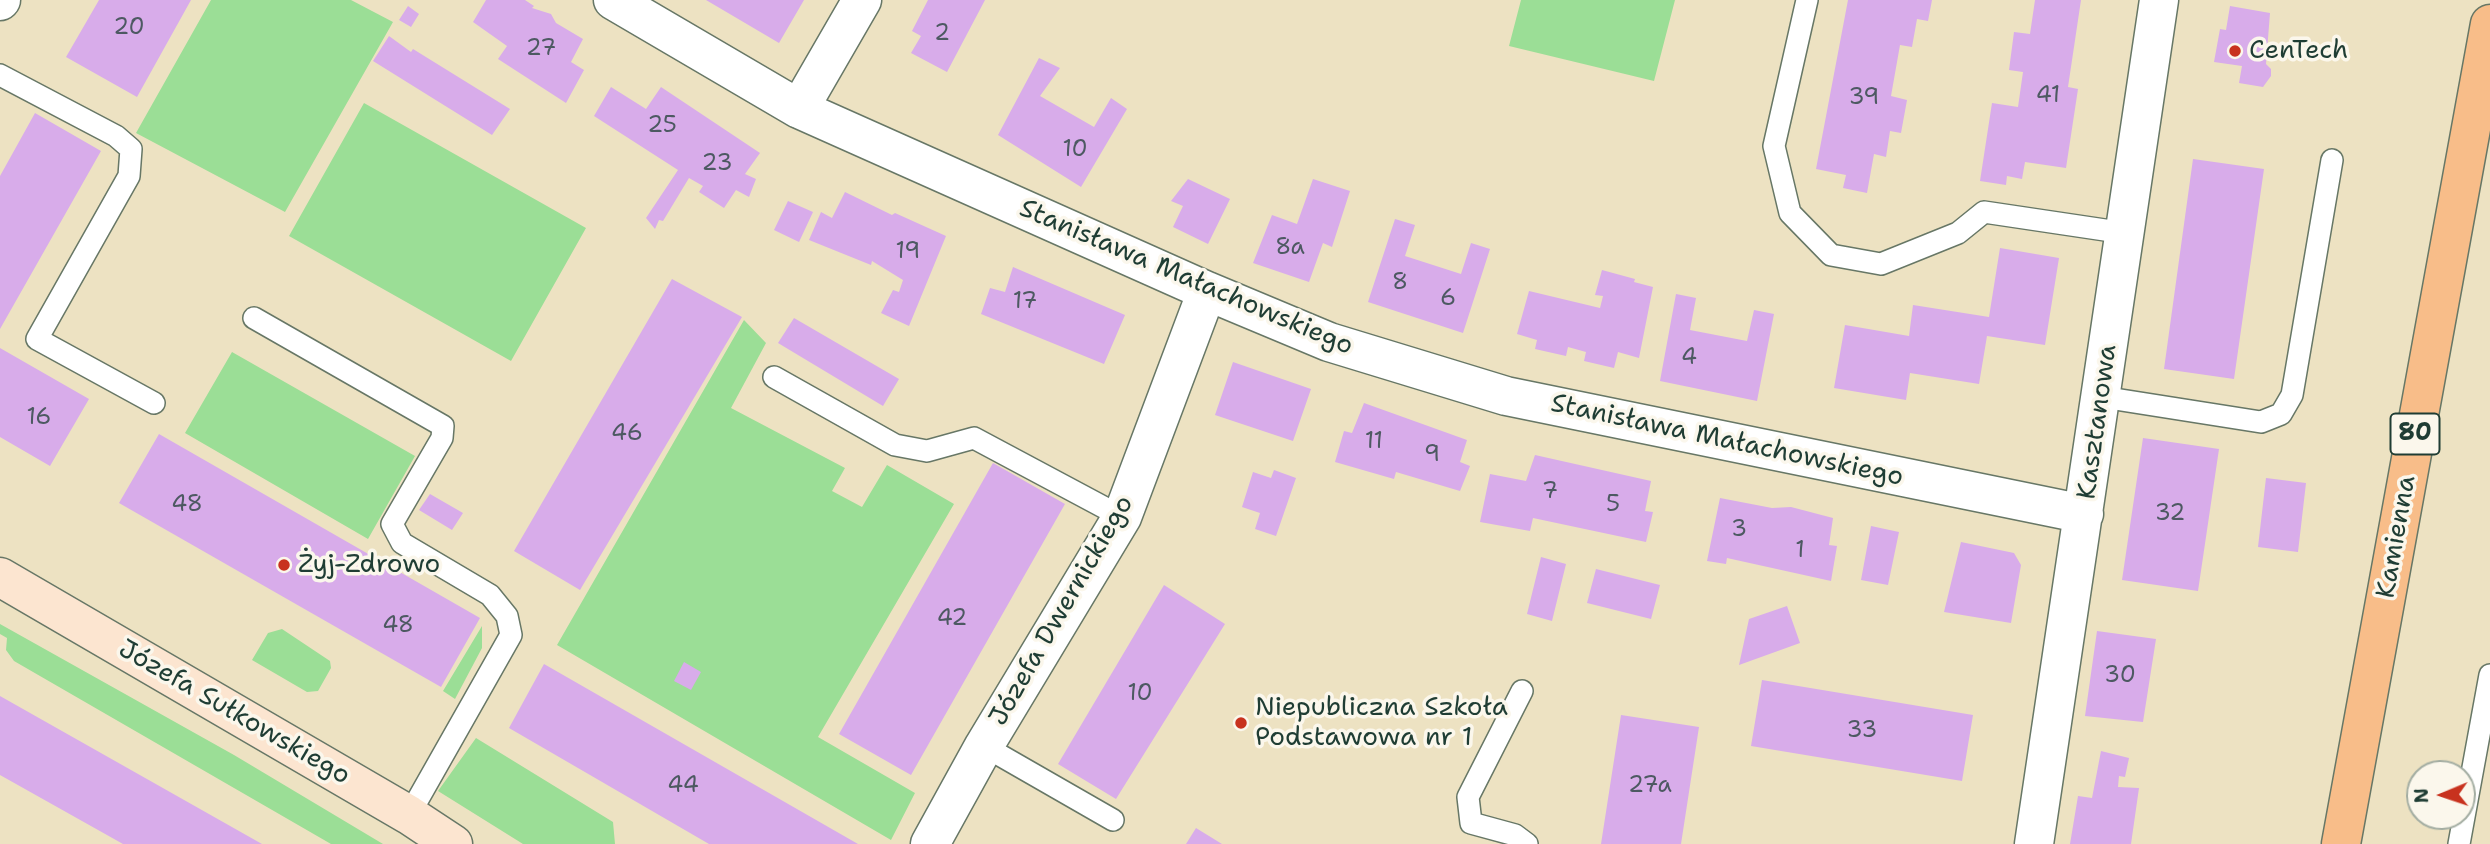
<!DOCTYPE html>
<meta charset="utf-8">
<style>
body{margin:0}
#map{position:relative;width:2490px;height:844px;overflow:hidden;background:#ede2c2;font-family:"Shantell Sans",sans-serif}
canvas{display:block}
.north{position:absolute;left:2406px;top:760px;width:70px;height:70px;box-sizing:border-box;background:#fbf7ec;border:2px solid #a3ada2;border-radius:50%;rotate:268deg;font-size:19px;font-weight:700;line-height:28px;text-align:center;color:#1f3d34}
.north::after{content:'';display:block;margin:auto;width:24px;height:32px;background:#c8321e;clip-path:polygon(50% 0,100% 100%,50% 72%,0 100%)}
</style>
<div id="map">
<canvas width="2490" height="844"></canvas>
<div class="north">N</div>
</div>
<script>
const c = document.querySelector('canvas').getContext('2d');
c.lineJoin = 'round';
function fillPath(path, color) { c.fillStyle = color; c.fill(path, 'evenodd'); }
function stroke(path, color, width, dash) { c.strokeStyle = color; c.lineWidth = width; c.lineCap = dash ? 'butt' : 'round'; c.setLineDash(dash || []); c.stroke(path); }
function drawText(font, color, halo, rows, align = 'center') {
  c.font = font + ' "Shantell Sans",sans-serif'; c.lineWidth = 7; c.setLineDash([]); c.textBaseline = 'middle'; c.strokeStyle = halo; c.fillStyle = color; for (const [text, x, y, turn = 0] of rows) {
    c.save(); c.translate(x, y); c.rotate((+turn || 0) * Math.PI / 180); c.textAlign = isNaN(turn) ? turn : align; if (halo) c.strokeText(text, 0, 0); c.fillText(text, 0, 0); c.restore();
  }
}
const green = new Path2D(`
 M211 0H351L393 22 285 212 136 133Z
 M1521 0H1675L1654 81 1509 46Z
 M364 103 586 228 511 361 289 236Z
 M744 320 766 343 731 408 845 468 832 491 862 507 887 465 954 504 818 737 915 793 891 840 557 645Z
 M232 352 415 456 368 539 185 433Z
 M0 624 234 755 383 844H331L14 661 6 650 7 638 0 634Z
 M482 626V648L455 699 443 691Z
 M282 629 330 661 331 668 318 691 307 692 252 660 268 633Z
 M476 738 613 822 615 844H523L438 791Z`);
const building = new Path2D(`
 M99 0H191L137 97 66 57Z
 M486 0H525L534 6 532 8 551 14 556 23 583 39 571 62 584 70 566 103 498 59 507 46 473 22Z
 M706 0H804L779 43Z
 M928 0H985L947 72 911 53 921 36 912 31Z
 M1848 0H1932L1928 21 1917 19 1912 47 1900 45 1891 96 1907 100 1901 133 1890 131 1886 157 1874 154 1867 193 1843 188 1846 175 1816 169Z
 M2035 0H2081L2068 87 2078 89 2066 168 2025 162 2022 179 2007 176 2006 185 1980 181 1992 103 2018 107 2023 72 2009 70 2014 32 2030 34Z
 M408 6 419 14 411 27 399 20Z
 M2230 6 2270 13 2266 64 2271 69V76L2263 87 2239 83 2242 66 2214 62 2220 29 2226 30Z
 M389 36 411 52 413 49 510 109 492 135 373 61Z
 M1039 58 1060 68 1040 96 1094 127 1111 98 1127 109 1081 187 998 135Z
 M611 87 646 109 661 87 760 153 745 174 756 179 749 197 736 190 724 208 699 192 703 186 689 178 663 221 659 220 655 229 646 218 678 170 594 116Z
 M35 113 101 151 0 329V176Z
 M2193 159 2264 169 2234 379 2164 369Z
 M1188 179 1230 199 1208 244 1173 227 1183 206 1171 201Z
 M1313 179 1350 191 1332 247 1323 243 1309 282 1253 263 1272 215 1297 224Z
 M845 192 892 215 895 213 946 236 909 326 881 313 893 290 899 292 903 280 872 261 871 265 809 240 821 212 832 218Z
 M788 201 813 212 799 242 774 230Z
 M1395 219 1415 225 1405 256 1461 274 1471 243 1490 249 1463 333 1368 302Z
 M2000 248 2059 258 2045 345 1987 336 1979 384 1910 373 1906 400 1834 388 1845 325 1909 336 1913 305 1989 317Z
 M1013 267 1125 315 1104 364 981 314 990 288 1005 292Z
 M1602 270 1635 279 1634 282 1653 287 1639 358 1618 352 1614 368 1584 361 1586 352 1568 347 1566 356 1535 349 1537 340 1517 334 1529 291 1600 308 1603 296 1595 295Z
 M672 279 742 317 580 590 514 551Z
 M1676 294 1696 298 1690 330 1747 341 1754 310 1774 314 1757 401 1660 381Z
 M794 318 899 379 883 406 778 343Z
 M0 348 89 399 50 466 0 437Z
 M1233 362 1311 389 1293 441 1215 415Z
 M1364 403 1467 440 1460 462 1470 466 1460 491 1396 472 1394 479 1335 462 1344 431 1352 433Z
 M159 434 480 618 441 687 119 503Z
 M2143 438 2219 449 2198 591 2122 580Z
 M1535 455 1651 481 1645 511 1653 512 1646 542 1533 518 1530 531 1480 522 1490 474 1526 481Z
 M993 463 1065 504 911 775 839 734Z
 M1274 470 1296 478 1276 536 1255 529 1260 513 1242 507 1253 472 1271 478Z
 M2266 478 2306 483 2298 552 2258 547Z
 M430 494 463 513 452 530 419 510Z
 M1720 498 1772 508 1791 507 1833 518 1829 545 1837 546 1831 581 1727 558 1726 564 1707 561Z
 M1871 526 1899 532 1888 585 1861 580Z
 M1961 542 2014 553 2021 565 2011 623 1944 612Z
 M1541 557 1566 564 1552 621 1527 614Z
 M1596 569 1660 585 1651 619 1587 603Z
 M1164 585 1225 624 1116 799 1058 764Z
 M1787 606 1800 643 1739 665 1749 619Z
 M2097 631 2156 639 2143 722 2085 716Z
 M684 662 701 672 691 690 674 681Z
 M544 664 858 844H709L509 728Z
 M1762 680 1973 715 1962 781 1751 746Z
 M0 696 262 844H123L0 775Z
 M1621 715 1699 727 1681 844H1601Z
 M2101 751 2129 758 2125 777 2119 776 2118 787 2139 788 2131 844H2070L2078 796 2092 798Z
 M1196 828 1222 844H1186Z`);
const lane = new Path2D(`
 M1807 0 1774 146 1790 213 1831 255 1881 264 1958 233 1984 212 2125 233
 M0 75 116 136 131 149 129 176 37 339 154 403
 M254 318 443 426 442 438 392 524 402 543 490 595 507 616 511 635 409 815
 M774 377 895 445 927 451 974 438 1122 517
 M2102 397 2261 422 2281 414 2292 395 2332 160
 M1522 691 1468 797 1471 823 1515 835 1527 844
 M984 746 1113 820
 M2459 844 2490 675`);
const street = new Path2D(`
 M613 0 799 109 1207 291 1329 342 1506 396 2084 514
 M0 1 1 0
 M799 109 862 0
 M930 844 984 746 1122 517 1207 291
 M2034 844 2159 0`);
const secondary = new Path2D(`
 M0 577 409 815 453 844`);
const primary = new Path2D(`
 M2341 844 2490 24`);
const markers = [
 [2235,51,7,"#c8321e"],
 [284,565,7,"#c8321e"],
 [1241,723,7,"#c8321e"]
];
const numberNames = [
 ["20",129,28],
 ["2",942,34],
 ["27",541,49],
 ["41",2048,96],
 ["39",1864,98],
 ["25",662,126],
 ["10",1075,150],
 ["23",717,164],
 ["8a",1290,248],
 ["19",908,252],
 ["8",1400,283],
 ["6",1448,299],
 ["17",1025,302],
 ["4",1689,358],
 ["16",39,418],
 ["46",627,434],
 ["11",1374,442],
 ["9",1432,455],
 ["7",1550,492],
 ["48",187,505],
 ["5",1613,505],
 ["32",2170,514],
 ["3",1739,530],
 ["1",1800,551],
 ["42",952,619],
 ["48",398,626],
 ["30",2120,676],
 ["10",1140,694],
 ["33",1862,731],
 ["44",683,786],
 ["27a",1650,786]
];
const shields = [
 [2415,434,49]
];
const shieldNames = [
 ["80",2415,434]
];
const poiNames = [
 ["CenTech",2249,51],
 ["Żyj-Zdrowo",298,565],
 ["Niepubliczna Szkoła",1255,708],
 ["Podstawowa nr 1",1255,738]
];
const streetNames = [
 ["Stanisława Małachowskiego",1186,278,23],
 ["Kasztanowa",2098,422,-82],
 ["Stanisława Małachowskiego",1727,441,12],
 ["Kamienna",2397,537,-80],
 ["Józefa Dwernickiego",1062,611,-60],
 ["Józefa Sułkowskiego",234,713,30]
];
fillPath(green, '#9bde96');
fillPath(building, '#d8acea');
stroke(lane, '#677766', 24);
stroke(street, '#677766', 41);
stroke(secondary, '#677766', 41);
stroke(primary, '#677766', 41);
stroke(lane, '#fff', 21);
stroke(street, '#fff', 38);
stroke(secondary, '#fce5d0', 38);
stroke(primary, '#f8bd89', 38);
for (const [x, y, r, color] of markers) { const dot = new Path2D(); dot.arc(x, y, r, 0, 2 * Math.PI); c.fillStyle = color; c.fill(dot); stroke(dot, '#fbf7ec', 2.5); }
drawText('23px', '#4d5962', null, numberNames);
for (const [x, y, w] of shields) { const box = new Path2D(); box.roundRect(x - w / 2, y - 20.5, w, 41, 5); c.fillStyle = '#fbf7ec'; c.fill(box); stroke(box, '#1f3d34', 2); }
drawText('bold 24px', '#1f3d34', null, shieldNames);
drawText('26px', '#1f3d34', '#fbf7ec', poiNames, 'left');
drawText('26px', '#1f3d34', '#fbf7ec', streetNames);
</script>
